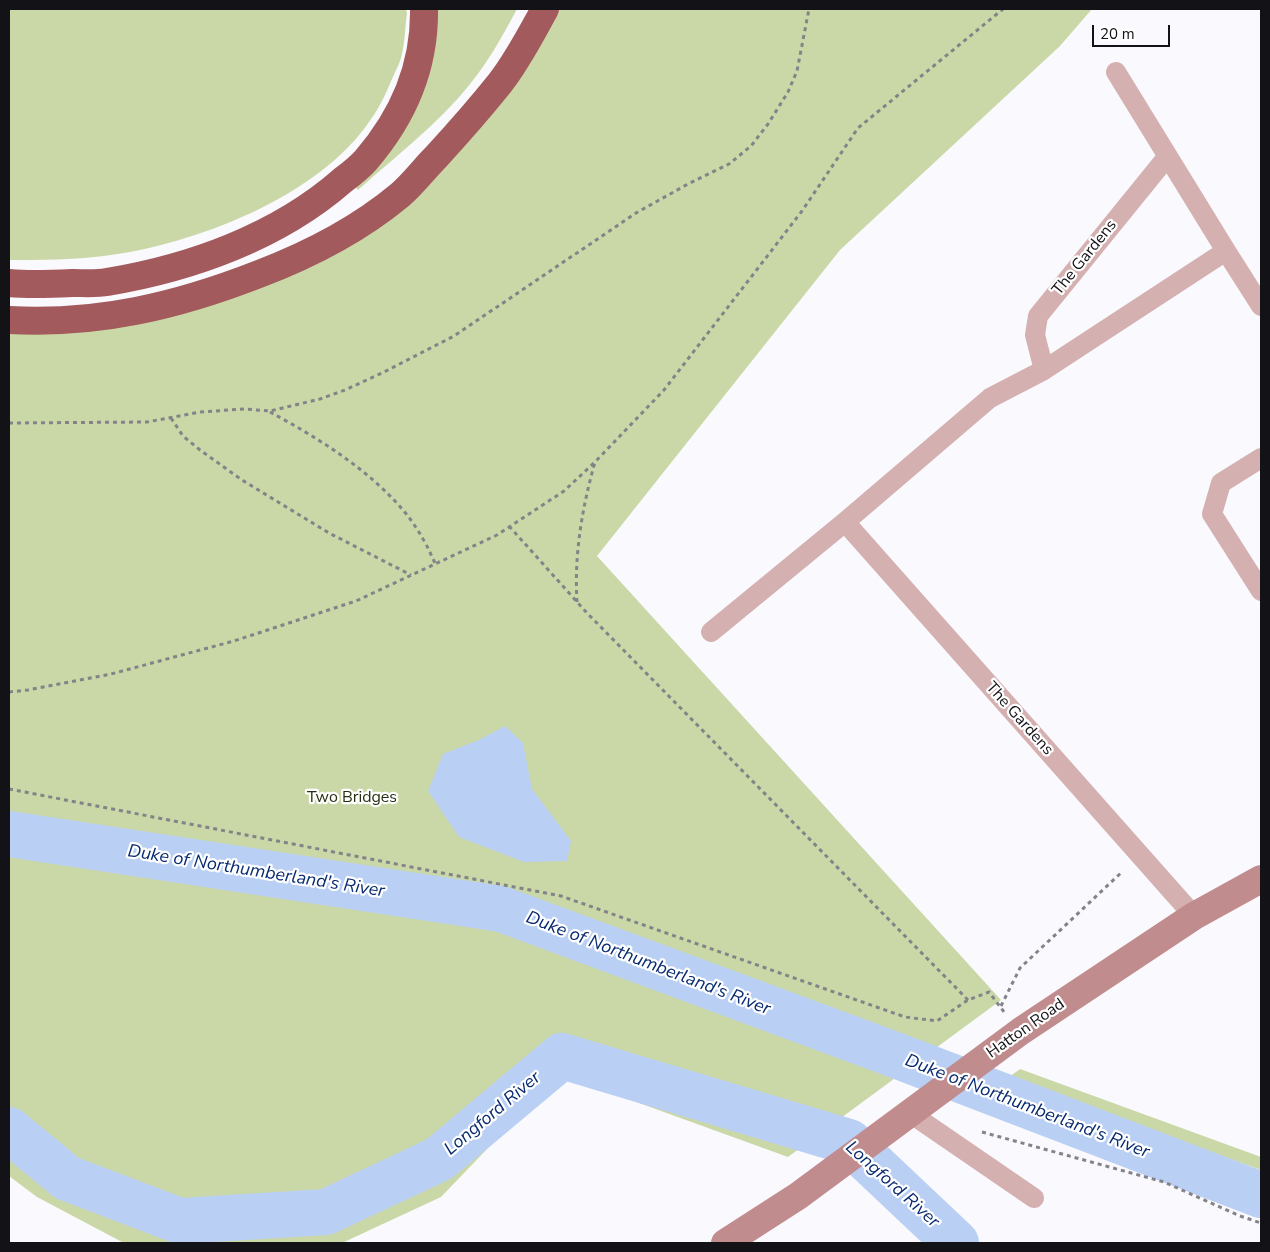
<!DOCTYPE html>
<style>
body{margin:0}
#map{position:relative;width:1270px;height:1252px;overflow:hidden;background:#f9f9fe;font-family:"Nunito Sans",sans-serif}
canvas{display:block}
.frame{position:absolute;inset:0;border:10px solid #131317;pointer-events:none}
.scale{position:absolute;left:1092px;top:25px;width:78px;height:22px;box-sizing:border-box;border:2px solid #131317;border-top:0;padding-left:6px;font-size:15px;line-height:18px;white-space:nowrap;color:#131317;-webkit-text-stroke:4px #fff;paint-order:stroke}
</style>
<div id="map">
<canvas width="1270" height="1252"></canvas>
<div class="frame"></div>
<div class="scale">20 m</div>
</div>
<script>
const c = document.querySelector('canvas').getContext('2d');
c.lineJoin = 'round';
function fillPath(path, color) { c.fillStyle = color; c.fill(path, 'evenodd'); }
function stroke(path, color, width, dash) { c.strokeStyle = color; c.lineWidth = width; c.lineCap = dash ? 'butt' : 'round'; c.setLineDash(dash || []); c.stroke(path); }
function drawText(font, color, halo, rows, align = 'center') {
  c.font = font + ' "Nunito Sans",sans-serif'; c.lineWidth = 4.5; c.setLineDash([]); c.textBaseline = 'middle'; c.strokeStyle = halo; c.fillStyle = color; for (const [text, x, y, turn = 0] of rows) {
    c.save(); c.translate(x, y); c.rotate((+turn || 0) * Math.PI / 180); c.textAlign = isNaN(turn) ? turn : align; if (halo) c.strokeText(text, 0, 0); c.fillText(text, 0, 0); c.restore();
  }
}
const green = new Path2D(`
 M9 9H406L407 13C405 27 405 44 401 58 399 65 395 72 392 79 386 93 380 107 371 119 320 197 193 245 104 256 72 260 40 260 9 260Z
 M435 9H517C503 35 489 61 470 84 438 124 396 156 358 190L353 184Z
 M552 9H1092L1060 46 840 250 597 556 1001 1000 788 1157 559 1074 441 1197 342 1243H124L37 1197 9 1176V327L99 325 376 222Z
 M1020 1069 1261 1157V1170L1059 1097 1001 1083Z`);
const water = new Path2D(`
 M505 726 523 743 532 789 571 841 567 861 524 862 459 837 428 791 443 754 479 740Z`);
const river = new Path2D(`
 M9 834 501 909 890 1053 1261 1195
 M9 1130 67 1178 180 1221 326 1212 439 1159 562 1056 849 1142 956 1243`);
const path = new Path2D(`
 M270 412C324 441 393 484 423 539 428 547 431 555 435 563
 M171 418 183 436 200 450 242 480 329 533 411 575
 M9 423 147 422 200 412 244 409 270 411 320 399 345 390 384 372 454 336 636 213 688 184 729 164 751 146 768 124 788 92 797 71 809 9
 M509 526 587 613 968 1000
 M577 602C574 555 582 508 595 462
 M9 692 28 690 111 674 234 641 356 601 497 535 564 491 595 462 664 390 802 211 858 128 1003 9
 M9 789 561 896 905 1017 937 1021 968 1000 989 992 1004 1012
 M1001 1006 1020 968 1123 871
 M982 1132 1164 1182 1240 1216 1261 1223`);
const street = new Path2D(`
 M1116 72 1226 251 1261 306
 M1044 370 1035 335 1038 316 1167 157
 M1261 458 1221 483 1212 514 1261 591
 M845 522 1194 916
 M711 632 845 522 990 398 1044 370 1226 251
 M910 1113 1034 1198`);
const secondary = new Path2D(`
 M725 1243 798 1196 1021 1031 1194 916 1261 879`);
const highway = new Path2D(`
 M9 283C30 285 51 284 73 283 84 283 96 284 107 282 191 268 278 237 343 180 351 174 359 168 366 160 403 117 425 67 424 9
 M9 320C97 325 177 306 259 274 309 255 358 230 400 195 413 184 424 169 436 157 458 133 480 108 500 83 518 60 531 34 545 9`);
const streetNames = [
 ["The Gardens",1085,258,-51],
 ["The Gardens",1019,719,48],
 ["Hatton Road",1026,1029,-35]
];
const parkNames = [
 ["Two Bridges",352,798]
];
const waterNames = [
 ["Duke of Northumberland's River",256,872,9],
 ["Duke of Northumberland's River",648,964,21],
 ["Duke of Northumberland's River",1027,1107,21],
 ["Longford River",493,1114,-40],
 ["Longford River",892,1185,42]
];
fillPath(green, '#cad8a7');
fillPath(water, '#bacff4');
stroke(river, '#bacff4', 46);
stroke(path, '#838388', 3, [4, 4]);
stroke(street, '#d5b0b0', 20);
stroke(secondary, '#c18c8d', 28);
stroke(highway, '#a35a5d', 28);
drawText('16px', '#131317', '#fff', streetNames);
drawText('16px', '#272f11', '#fff', parkNames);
drawText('italic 18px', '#092c70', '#fff', waterNames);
</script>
